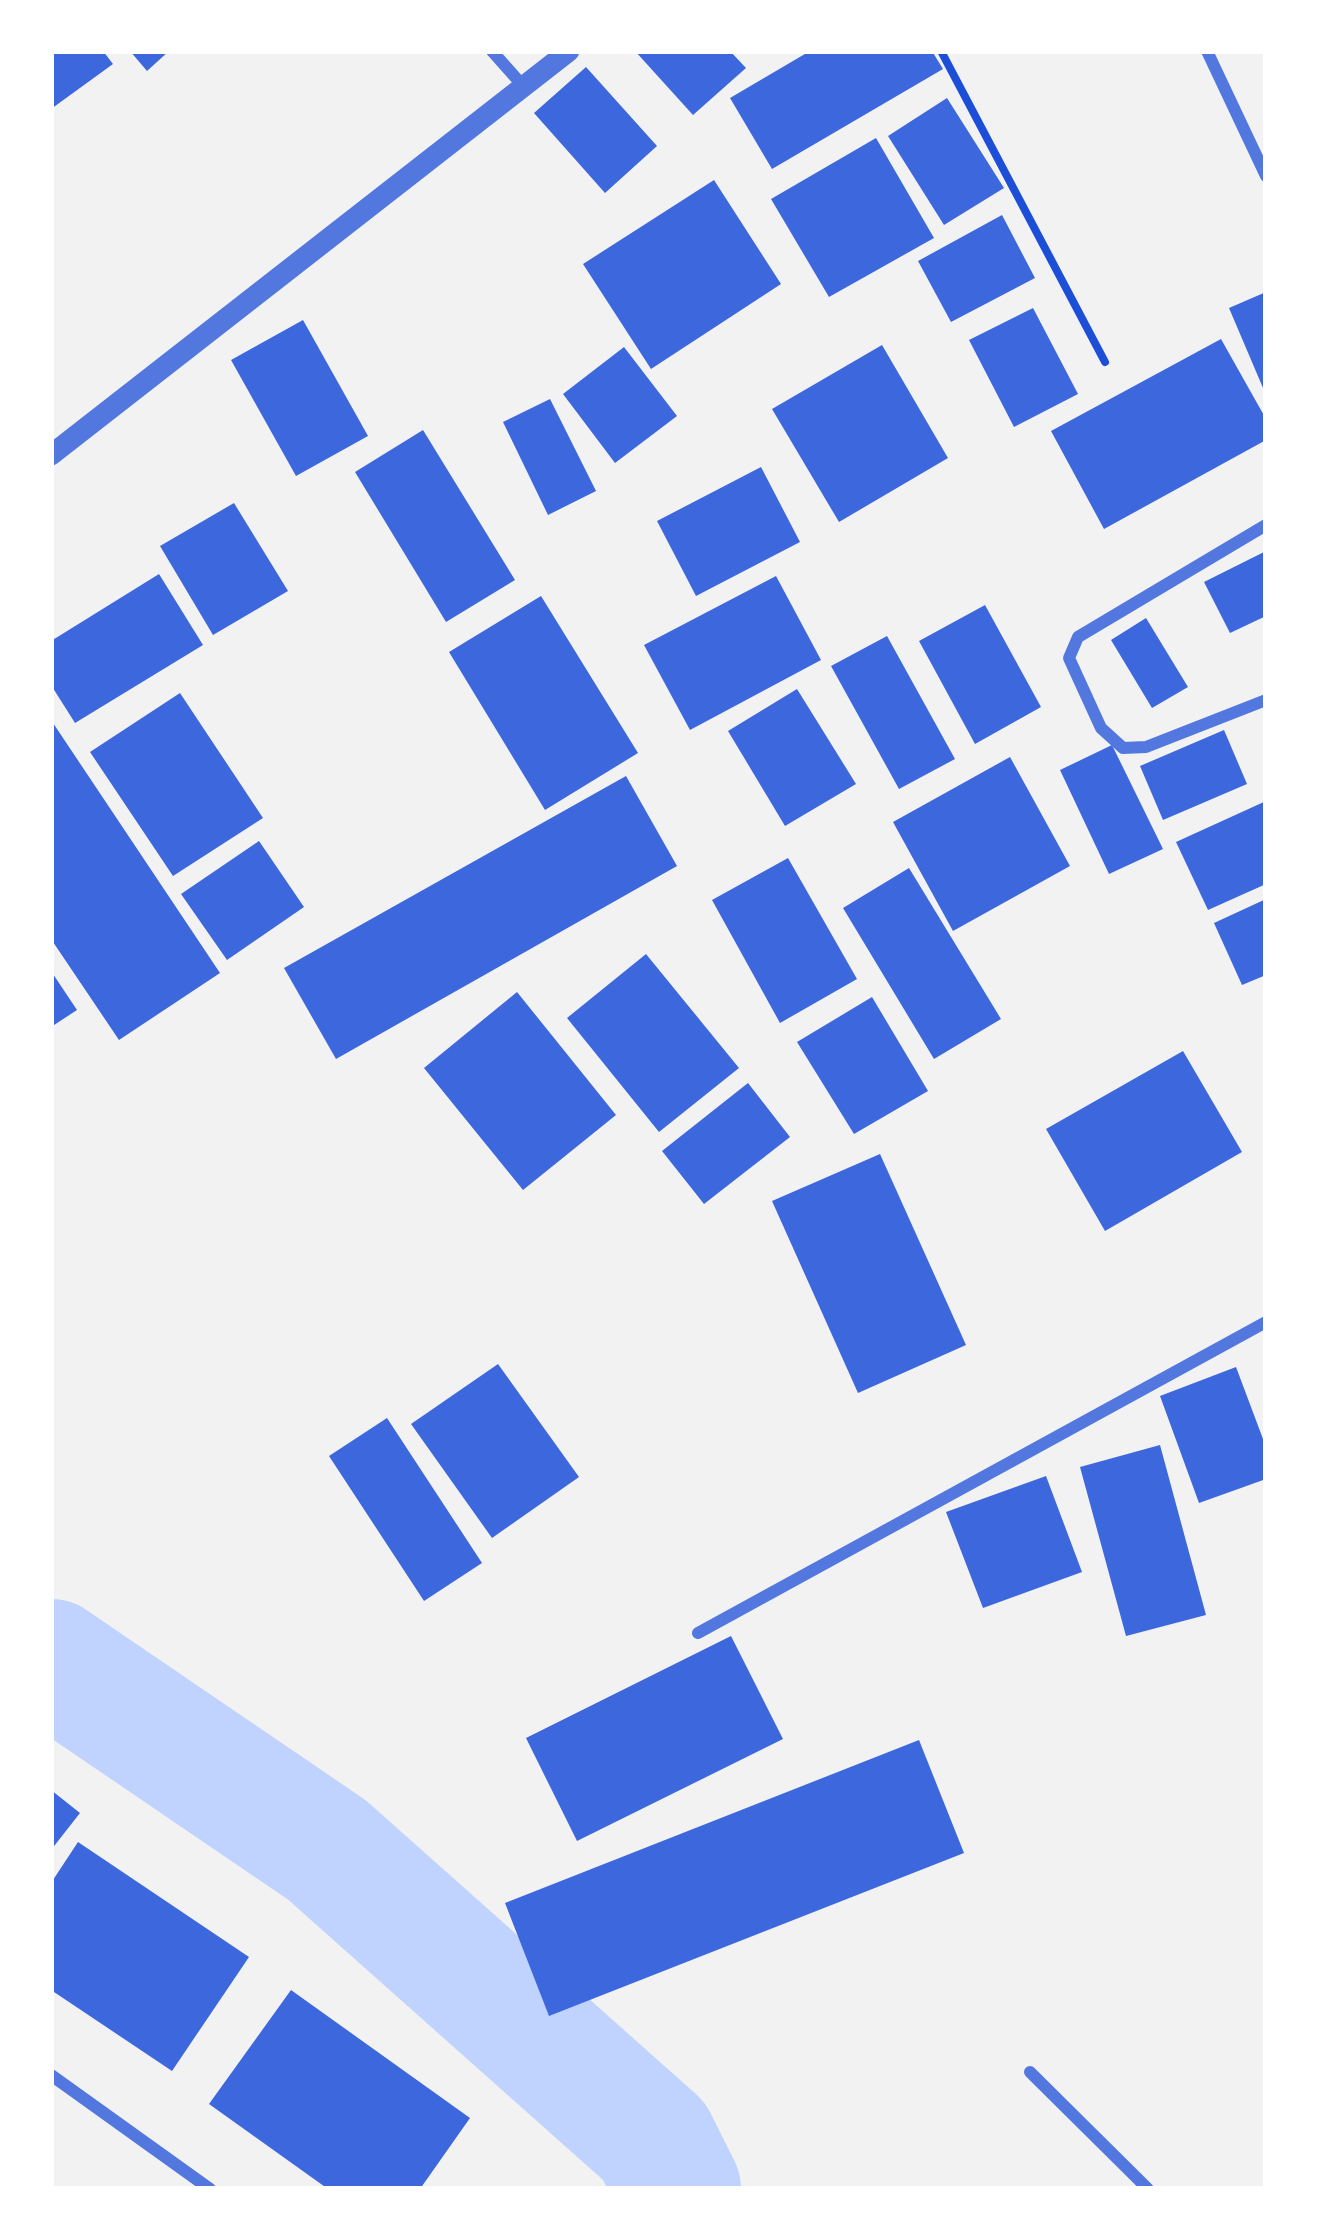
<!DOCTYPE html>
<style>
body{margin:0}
#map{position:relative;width:1317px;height:2240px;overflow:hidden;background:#f2f2f2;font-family:"Archivo Narrow",sans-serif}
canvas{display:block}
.frame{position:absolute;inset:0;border:54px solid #fff;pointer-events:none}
</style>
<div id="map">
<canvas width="1317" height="2240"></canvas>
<div class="frame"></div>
</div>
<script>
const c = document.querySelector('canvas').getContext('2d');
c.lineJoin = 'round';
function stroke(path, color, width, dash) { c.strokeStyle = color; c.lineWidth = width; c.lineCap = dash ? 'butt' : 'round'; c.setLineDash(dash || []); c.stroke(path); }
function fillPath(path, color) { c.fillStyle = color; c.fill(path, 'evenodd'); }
const river = new Path2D(`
 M51 1662 327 1850 654 2141 678 2189`);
const building = new Path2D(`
 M51 51H103L113 64 51 109Z
 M130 51H169L147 71Z
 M635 51H730L746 68 693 115Z
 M810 51H932L943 69 772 169 730 98Z
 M586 67 657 146 605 193 534 113Z
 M947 98 1004 188 944 225 888 136Z
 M876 138 934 238 829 297 771 199Z
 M714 180 781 284 651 369 583 264Z
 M1002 215 1035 278 951 322 918 261Z
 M1266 292V395L1229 308Z
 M1033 308 1078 394 1014 427 969 340Z
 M303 320 368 436 296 476 231 360Z
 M1221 339 1266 419V440L1104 529 1051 431Z
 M882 345 948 458 839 522 772 409Z
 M624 347 677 416 615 463 563 394Z
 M550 399 596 491 548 515 503 422Z
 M423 430 515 580 446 622 355 472Z
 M761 467 800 542 696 596 657 521Z
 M234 503 288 591 213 635 160 546Z
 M1266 551V616L1230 633 1204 582Z
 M159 574 203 645 75 723 51 685V641Z
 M776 576 821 660 690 730 644 645Z
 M541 596 638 753 545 810 449 652Z
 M985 605 1041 707 975 744 919 641Z
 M1146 618 1188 687 1152 708 1111 640Z
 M887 636 955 759 899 789 831 666Z
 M797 689 856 784 785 826 728 731Z
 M180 693 263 818 173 876 90 752Z
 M51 720 220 973 119 1040 51 939Z
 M1224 730 1247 784 1163 820 1140 766Z
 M1112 745 1163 849 1109 874 1060 770Z
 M1010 757 1070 866 953 931 893 822Z
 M626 776 677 866 336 1059 284 968Z
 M1266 801V884L1208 910 1176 842Z
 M259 841 304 907 227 960 181 894Z
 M788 858 857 979 780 1023 712 900Z
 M909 868 1001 1019 934 1059 843 908Z
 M1266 899V975L1242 985 1214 923Z
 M646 954 739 1068 659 1132 567 1018Z
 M51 971 77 1010 51 1027Z
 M517 992 616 1115 523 1190 424 1068Z
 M872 997 928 1091 854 1134 797 1042Z
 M1183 1051 1242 1152 1105 1231 1046 1129Z
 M748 1083 790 1137 704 1204 662 1151Z
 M880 1154 966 1345 858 1393 772 1201Z
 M498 1364 579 1477 492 1538 411 1424Z
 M1236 1367 1266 1447V1479L1199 1503 1160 1396Z
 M387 1418 482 1563 424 1601 329 1456Z
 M1160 1445 1206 1615 1126 1636 1080 1467Z
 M1046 1476 1082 1572 983 1608 946 1512Z
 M731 1636 783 1739 577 1841 526 1738Z
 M919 1740 964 1853 549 2016 505 1903Z
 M51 1790 80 1813 51 1850Z
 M78 1842 249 1957 172 2071 51 1990V1883Z
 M291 1990 470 2118 420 2189H328L209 2104Z`);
const path = new Path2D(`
 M941 51 1105 362`);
const minor = new Path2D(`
 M492 51 524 87
 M1207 51 1266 176
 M1266 525 1078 637 1069 658 1101 728 1123 748 1146 747 1266 700
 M698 1633 1266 1322
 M1030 2072 1148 2189
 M51 2075 210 2189`);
const tertiary = new Path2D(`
 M51 455 569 51`);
stroke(river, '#bfd3fe', 126);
fillPath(building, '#3d67dc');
stroke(path, '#1d4ed8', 8);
stroke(minor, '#5277de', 12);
stroke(tertiary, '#5277de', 21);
</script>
